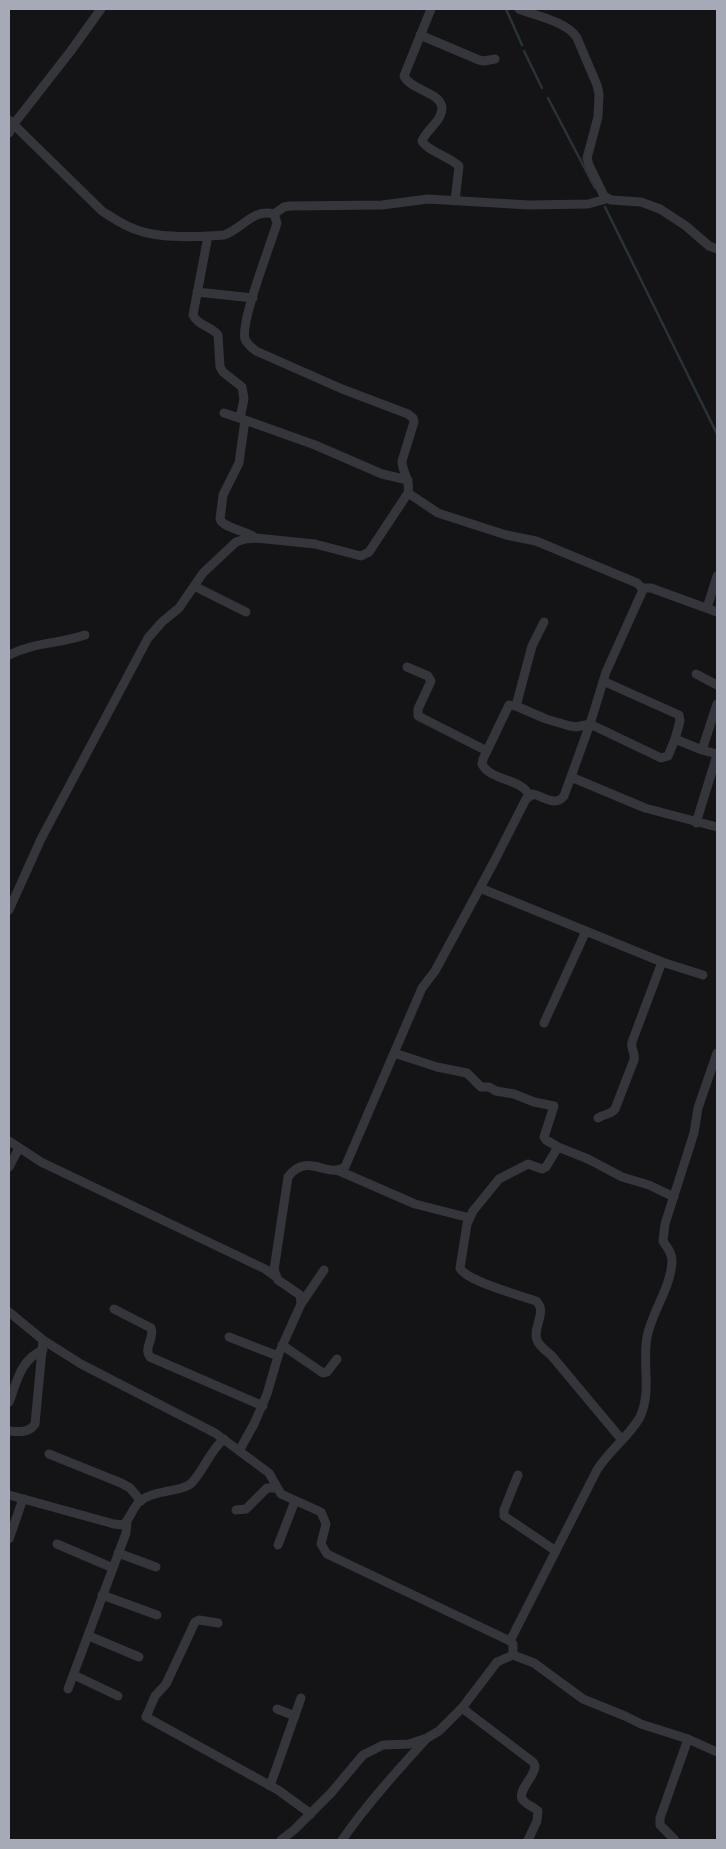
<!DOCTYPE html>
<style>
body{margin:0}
#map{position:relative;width:726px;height:1849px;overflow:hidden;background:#141416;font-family:Helvetica,sans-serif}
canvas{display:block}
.frame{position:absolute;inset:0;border:10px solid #a6aab6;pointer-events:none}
</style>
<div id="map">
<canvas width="726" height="1849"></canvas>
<div class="frame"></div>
</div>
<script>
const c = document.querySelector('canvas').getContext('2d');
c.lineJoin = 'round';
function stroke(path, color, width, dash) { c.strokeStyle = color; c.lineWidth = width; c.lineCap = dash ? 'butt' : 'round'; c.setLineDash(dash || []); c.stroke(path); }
const stream = new Path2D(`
 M506 9 522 45
 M524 51 542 88
 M548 98 595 188
 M605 207 717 434`);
const minor = new Path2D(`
 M431 9 404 76C410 90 441 92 442 108 442 121 426 130 422 141 426 150 450 157 459 166L455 201
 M519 9C536 16 568 22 577 38L597 85 599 94 598 117 587 158 589 165 604 196 611 200 641 202 660 209 686 226 709 246 717 249
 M420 35 479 60 484 61 495 59
 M9 120 102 211C113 218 124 226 137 230 161 239 198 237 224 235 242 229 253 208 274 214L277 223C271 244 240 322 245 339 247 344 252 348 256 351L342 389 408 414 413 418 414 422 402 461C402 472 411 481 408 493L369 552 361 556 315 544 256 538 245 539 236 542 203 573 179 608 162 622 148 638 41 839 9 910
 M9 133 13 125 70 52 101 9
 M274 214 284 207 290 206 382 205 428 199 529 205 588 204 606 199
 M208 236 193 315C198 326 211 326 218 335L220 367 223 372 242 387 244 399 240 418
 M197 292 253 298
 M224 413 245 420 239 463 223 495 220 519C223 528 247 531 256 538
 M245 420 315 445 382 474 408 480
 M194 586 246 612
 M642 588H651L717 612
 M707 608 717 576
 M9 655C35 642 58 644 85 635
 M407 667 428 676 431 681 418 709V716L487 751
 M696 674 717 685
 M603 681 679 715 680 721 675 739 702 750 717 754
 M516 706 532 646 544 622
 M702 750 717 704
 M571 777 645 808 717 827
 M529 795C521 778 490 781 482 764L483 759 509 705 516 706 546 719 570 726 576 727 590 724 661 758 668 756 675 739
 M696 823 717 755
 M480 888 662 962 632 1042C630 1049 636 1053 634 1060L615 1109C611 1115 603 1114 598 1118
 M662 962 703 975
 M544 1023 586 931
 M394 1053 437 1067 467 1073 481 1087H489L496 1091 514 1094 534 1102 554 1106 544 1137 546 1140 558 1147 546 1167 542 1169 528 1164 499 1179 473 1211 467 1224 460 1268C466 1281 521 1296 536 1301 548 1311 532 1328 537 1340 539 1346 546 1351 551 1355L622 1440
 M9 1141 41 1162 265 1269 275 1276
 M558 1147 588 1159 622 1177 649 1185 674 1197
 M9 1167 19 1148
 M337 1170 415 1204 470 1218
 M301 1304 324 1270
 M114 1309 151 1328C155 1339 143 1347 150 1357L263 1406
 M9 1312 43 1340 81 1364 215 1433 269 1473 281 1494 321 1512 326 1524 321 1544 327 1554 510 1641 513 1644V1655
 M229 1337 278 1356
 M282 1345 323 1373 327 1372 337 1359
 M9 1402C17 1382 20 1360 43 1350
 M9 1431C19 1432 29 1433 35 1424L43 1340
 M239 1451 254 1424 267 1394 279 1353 301 1304 300 1295 278 1280 274 1270 288 1177C307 1151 327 1179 345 1167L422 988 435 971 495 860 526 799 533 794C544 797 555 807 564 796L590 724 606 672 642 592V588L637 583 536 541 506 535 438 513 408 493
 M49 1454 121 1483 130 1488 141 1501
 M518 1475 504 1510V1516L556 1551
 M9 1495 114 1524 123 1525C131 1518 133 1506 141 1500 156 1490 178 1492 189 1485 200 1478 209 1451 224 1439
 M236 1510 246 1509 267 1488H277
 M9 1539 23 1499
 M57 1544 113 1568
 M278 1545 295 1501
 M118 1553 156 1567
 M102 1595 157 1615
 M218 1623 199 1620 195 1622 166 1684 155 1696 146 1717 278 1790 311 1814
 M89 1636 139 1657
 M510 1641 597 1470C609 1450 629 1437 640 1417 652 1391 642 1364 647 1337 652 1311 671 1288 672 1261 672 1252 667 1248 663 1241L665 1224 694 1133 698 1108 717 1053
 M74 1675 118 1696
 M68 1689 126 1533 127 1522
 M462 1708 533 1762 535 1766C535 1777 518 1789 522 1799 525 1804 534 1807 538 1811L537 1821 528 1840
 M277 1709 295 1716
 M270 1786 301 1698
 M281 1840 294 1830 331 1793 363 1755 383 1745 409 1744 427 1738 439 1731 462 1708 497 1662 513 1655 534 1663 583 1699 625 1716 641 1724 688 1739 717 1752
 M342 1840C368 1803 397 1771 427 1738
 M675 1840 660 1825V1818L688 1739`);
stroke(stream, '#2a323a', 2.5);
stroke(minor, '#35363b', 9);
</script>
